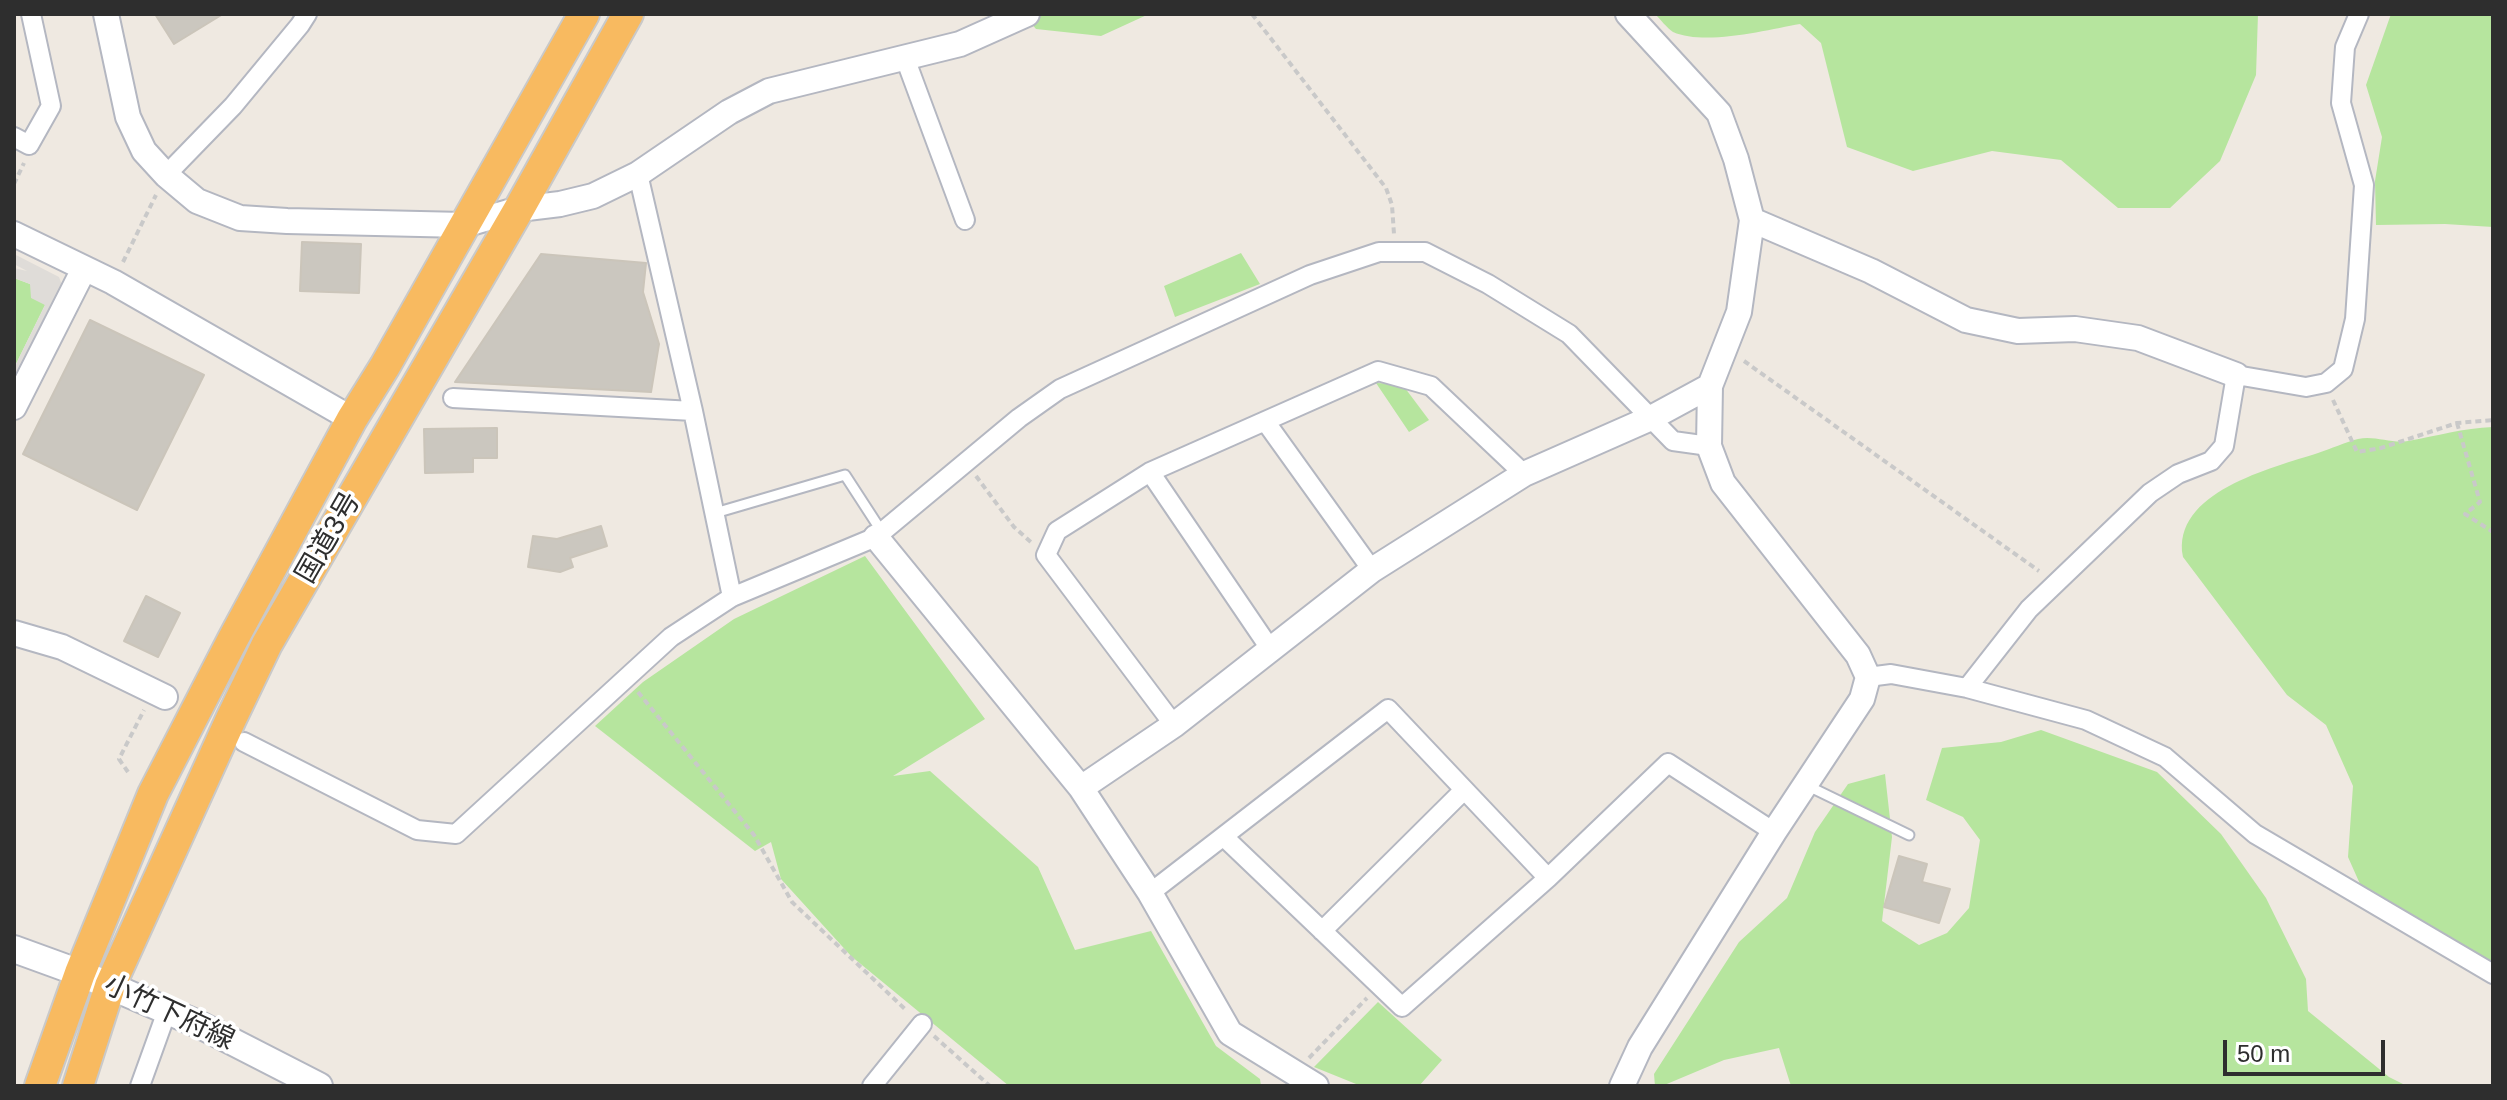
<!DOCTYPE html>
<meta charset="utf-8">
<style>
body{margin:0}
#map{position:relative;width:2507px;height:1100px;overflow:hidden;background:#efe9e1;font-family:Helvetica,sans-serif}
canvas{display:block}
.frame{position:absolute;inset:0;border:16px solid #2e2e2e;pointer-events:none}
.scale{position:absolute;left:2223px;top:1040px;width:162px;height:36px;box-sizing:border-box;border:4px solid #2e2e2e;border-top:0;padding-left:10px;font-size:24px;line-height:28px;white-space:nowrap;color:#2e2e2e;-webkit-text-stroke:6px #fff;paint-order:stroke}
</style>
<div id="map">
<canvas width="2507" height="1100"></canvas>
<div class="frame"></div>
<div class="scale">50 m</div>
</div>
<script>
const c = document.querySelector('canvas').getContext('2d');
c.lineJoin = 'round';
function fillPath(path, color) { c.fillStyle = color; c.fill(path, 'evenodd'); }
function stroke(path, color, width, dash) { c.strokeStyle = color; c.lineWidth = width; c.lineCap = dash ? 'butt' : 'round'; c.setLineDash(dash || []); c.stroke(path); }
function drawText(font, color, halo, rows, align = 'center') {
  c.font = font + ' Helvetica,"Noto Sans JP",sans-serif'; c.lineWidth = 7; c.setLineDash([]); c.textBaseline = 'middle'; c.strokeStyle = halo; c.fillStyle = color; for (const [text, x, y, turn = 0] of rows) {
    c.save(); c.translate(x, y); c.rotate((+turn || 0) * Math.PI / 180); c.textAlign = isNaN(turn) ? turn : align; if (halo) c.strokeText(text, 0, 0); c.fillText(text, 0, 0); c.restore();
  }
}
const green = new Path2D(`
 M1023 14H1149L1101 36 1036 29Z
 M1655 14H2258L2256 75 2220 161 2170 208H2118L2061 160 1992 151 1913 171 1847 147 1821 43 1800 24C1766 30 1705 46 1673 32 1667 28 1660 19 1655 14Z
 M2391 14H2493V227L2445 224 2376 225 2375 181 2382 137 2366 85Z
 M1241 253 1260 284 1175 317 1164 286Z
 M14 278 30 284 45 305 14 368Z
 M1376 383 1402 384 1429 420 1409 432Z
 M2493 427V972L2360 884 2348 857 2353 786 2326 725 2287 695 2183 557C2171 492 2272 468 2318 453 2331 449 2345 442 2358 439 2374 435 2392 444 2408 441 2437 436 2463 428 2493 427Z
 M865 556 985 719 893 776 930 771 1038 867 1075 950 1151 931 1216 1046 1260 1079 1261 1086H1009L851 956 781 879 771 842 755 851 595 726 643 682 734 619Z
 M2041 730 2157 772 2221 834 2266 898 2306 979 2308 1011 2389 1077 2407 1086H1791L1779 1048 1724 1060 1662 1086H1655L1654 1074 1739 942 1787 898 1815 832 1848 784 1885 774 1892 837 1882 921 1919 945 1947 933 1969 908 1980 840 1963 817 1926 800 1942 748 2001 742Z
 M1378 1002 1442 1060 1419 1086H1361L1314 1067Z`);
const plaza = new Path2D(`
 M14 254 59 277 62 285 60 293 14 385V368L45 305 31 298 30 284 14 278V268L27 271 14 264Z`);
const building = new Path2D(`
 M155 14H223L174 44Z
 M302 242 361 244 359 293 300 291Z
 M541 254 646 263 643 292 659 344 651 392 455 382Z
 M90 320 204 375 137 510 23 454Z
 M497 428V458H473V472L425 473 424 429Z
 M601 526 607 546 570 558 573 567 560 572 528 567 533 536 557 539Z
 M146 596 180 613 158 657 124 641Z
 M1899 856 1927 864 1922 882 1950 889 1939 923 1884 907Z`);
const path = new Path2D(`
 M1252 14 1386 188 1392 205 1394 234
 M14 184 24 163
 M123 262 156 195
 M1744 361 2039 571
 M2333 400 2357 452 2381 448 2457 423 2493 420
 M2457 423 2480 502 2465 514 2493 532
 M976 476 1014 527 1032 543
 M638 692 754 835 792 902 907 1011
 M128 772 119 759 144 710
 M934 1036 990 1086
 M1309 1058 1367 998`);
const service = new Path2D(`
 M715 513 845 475 882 532
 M1808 786 1909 835`);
const minor = new Path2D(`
 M905 58 965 220
 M14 137 29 145 51 106 31 14
 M638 174 693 411 732 597
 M166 175 233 106 300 25 307 14
 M453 398 693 411
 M1265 421 1372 570
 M1150 472 1271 650
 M1868 677 1891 674 1967 688 2086 720 2165 757 2255 834 2493 974
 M1967 688 2029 609 2150 493 2178 474 2211 461 2224 446 2236 375 2306 387 2326 383 2343 369 2355 319 2364 185 2341 103 2345 47 2359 14
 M1174 725 1046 555 1057 531 1150 472 1378 371 1431 386 1524 474
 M244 742 417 830 456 834 671 637 732 597 876 537 1019 418 1060 389 1310 275 1379 252H1425L1488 284 1569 334 1673 441 1709 446
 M1224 837 1402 1007 1548 878 1668 763 1774 832
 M1150 893 1388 709 1548 878
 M1322 931 1464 790
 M140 1086 167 1011
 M872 1086 922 1024`);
const tertiary = new Path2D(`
 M106 14 128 117 144 151 166 175 197 201 240 218 287 221 464 225 519 209 560 204 593 196 638 174 729 112 769 91 960 44 1027 14
 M1752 220 1871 271 1966 320 2018 331 2075 329 2138 338 2236 375
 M14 234 113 282 352 419
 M14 407 84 269
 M876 537 1081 788 1150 893 1230 1033 1316 1086
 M14 633 62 647 165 697
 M1081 788 1174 725 1372 570 1524 474 1651 418 1710 386
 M1622 1086 1640 1047 1774 832 1862 699 1868 677 1858 655 1723 483 1709 446 1710 386 1739 312 1752 220 1736 159 1719 113 1628 14`);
const secondary = new Path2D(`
 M14 949 80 973 198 1024 319 1086`);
const trunk = new Path2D(`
 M40 1086 80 973 153 794 233 639 352 419 385 366 584 14
 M78 1086 110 986 231 719 267 644 519 209 628 14`);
const streetNames = [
 ["国道3号",329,538,-60],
 ["小竹下府線",169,1013,25]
];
fillPath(green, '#b6e59e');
fillPath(plaza, '#dfdcd8');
fillPath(building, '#cbc7bf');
stroke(building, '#cbc5ba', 2);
stroke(service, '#b4b7c1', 13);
stroke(minor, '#b4b7c1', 22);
stroke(tertiary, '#b4b7c1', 28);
stroke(secondary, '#b4b7c1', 30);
stroke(trunk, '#c9c9c9', 34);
stroke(path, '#c9c9c9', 4, [6, 4]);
stroke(service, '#fff', 9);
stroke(minor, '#fff', 18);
stroke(tertiary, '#fff', 24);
stroke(secondary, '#fff', 26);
stroke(trunk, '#f8ba60', 30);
drawText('28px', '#2e2e2e', '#fff', streetNames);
</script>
